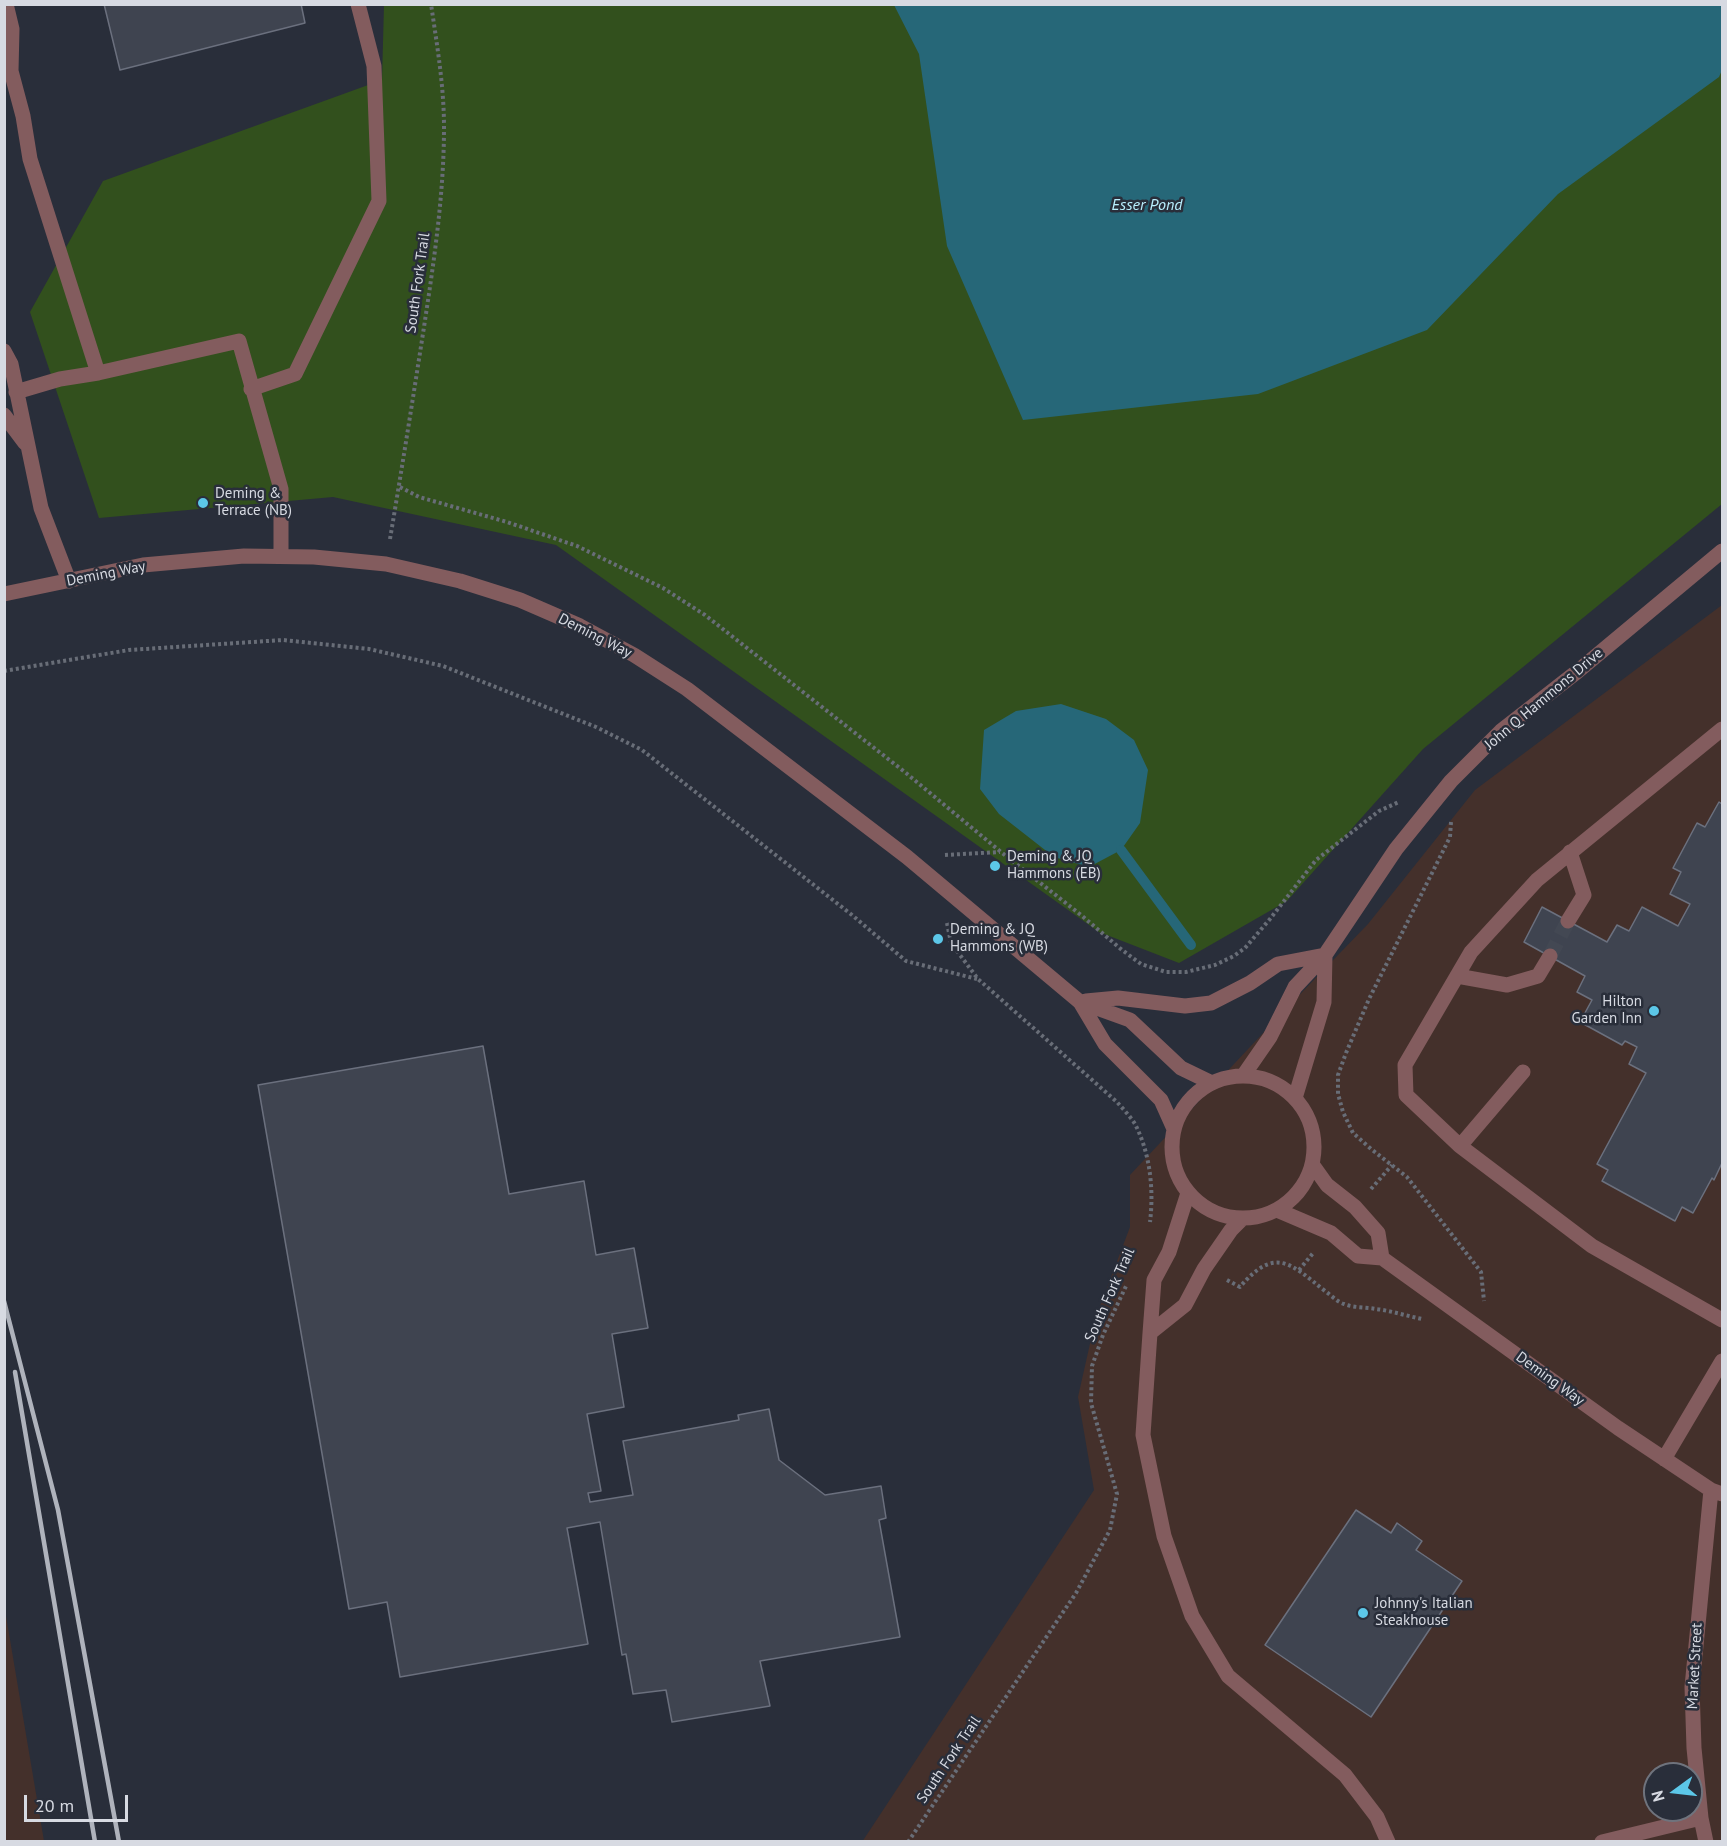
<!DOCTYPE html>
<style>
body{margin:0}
#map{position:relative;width:1727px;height:1846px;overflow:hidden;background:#292e3a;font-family:"PT Sans",sans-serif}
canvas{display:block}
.frame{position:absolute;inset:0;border:6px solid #d7dae2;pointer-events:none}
.north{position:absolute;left:1643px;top:1762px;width:60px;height:60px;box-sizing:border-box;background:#292e3a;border:2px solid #6f737d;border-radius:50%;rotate:255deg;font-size:16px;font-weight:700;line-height:24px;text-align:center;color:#d7dae2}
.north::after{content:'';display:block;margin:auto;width:21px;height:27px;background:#5cc7e8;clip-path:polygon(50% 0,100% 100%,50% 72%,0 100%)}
.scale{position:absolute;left:24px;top:1795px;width:104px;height:27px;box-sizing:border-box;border:3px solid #d7dae2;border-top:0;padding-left:8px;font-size:18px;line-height:21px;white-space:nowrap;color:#d7dae2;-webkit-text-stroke:4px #292e3a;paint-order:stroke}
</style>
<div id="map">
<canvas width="1727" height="1846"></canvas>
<div class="frame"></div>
<div class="north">N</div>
<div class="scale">20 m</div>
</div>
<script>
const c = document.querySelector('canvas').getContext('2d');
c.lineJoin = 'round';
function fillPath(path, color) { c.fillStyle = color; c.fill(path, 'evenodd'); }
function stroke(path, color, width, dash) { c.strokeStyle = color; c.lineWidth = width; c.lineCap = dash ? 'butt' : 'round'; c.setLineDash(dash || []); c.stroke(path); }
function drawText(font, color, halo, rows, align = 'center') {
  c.font = font + ' "PT Sans",sans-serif'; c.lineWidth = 5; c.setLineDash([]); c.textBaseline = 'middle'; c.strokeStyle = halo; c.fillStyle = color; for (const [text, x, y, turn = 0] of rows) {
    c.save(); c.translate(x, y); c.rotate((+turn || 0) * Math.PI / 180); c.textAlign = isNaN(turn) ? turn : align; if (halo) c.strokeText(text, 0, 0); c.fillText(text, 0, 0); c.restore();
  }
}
const commercial = new Path2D(`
 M1722 605V1841L862 1842 1094 1490 1078 1397 1096 1317 1130 1227V1175L1279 1016 1368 924 1475 790ZM1655 1774H1691V1810H1655Z
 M5 1610 44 1841H5Z`);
const green = new Path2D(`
 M384 5H1722V504L1423 749 1287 901 1179 963 1099 932 556 545 333 497 99 518 30 312 103 181 382 80Z`);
const water = new Path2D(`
 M894 5H1722V70L1719 77 1558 194 1427 330 1258 394 1023 420 947 246 919 54Z
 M1061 704 1106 719 1134 740 1148 770 1140 823 1121 850 1089 867 1054 857 999 814 980 789 984 730 1016 711Z`);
const stream = new Path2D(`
 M1121 850 1191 945`);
const building = new Path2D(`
 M104 4H301L305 23 120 70Z
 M1719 802 1722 804V1163L1714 1180 1712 1178 1693 1213 1682 1207 1675 1221 1602 1181 1608 1170 1597 1164 1646 1073 1629 1064 1637 1047 1625 1041 1622 1045 1580 1022 1592 1000 1577 992 1585 976 1524 942 1542 907 1607 942 1617 925 1629 931 1642 907 1678 926 1690 904 1670 894 1681 872 1673 868 1697 823 1705 827Z
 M483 1046 509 1194 584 1181 596 1255 634 1248 648 1328 612 1334 624 1407 587 1414 601 1491 588 1493 590 1502 633 1495 623 1441 739 1420 738 1415 769 1409 779 1460 825 1495 881 1486 886 1518 879 1520 900 1637 760 1661 770 1706 672 1722 666 1690 633 1694 626 1654 622 1655 600 1522 567 1528 588 1644 400 1677 387 1602 349 1609 258 1085Z
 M1356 1510 1391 1533 1397 1523 1422 1541 1416 1550 1462 1581 1371 1717 1265 1645Z`);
const minorTunnel = new Path2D(`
 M1550 956 1568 921`);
const path = new Path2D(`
 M400 487 419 497 507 522 577 546 663 588 705 615 906 773 1001 852 1081 915 1122 950 1141 964 1166 972H1186L1215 965 1234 956 1245 948 1270 919 1316 860 1379 811 1399 802
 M390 539C402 468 413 398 424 327 434 261 444 194 444 127 444 86 437 45 431 4
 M4 671 129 650 283 640 369 649 443 666 596 727 642 750 852 915 906 961 977 979
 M1451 822 1450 837 1369 999 1346 1053 1338 1075V1094L1343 1112 1353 1133 1371 1149 1407 1177 1481 1272 1484 1301
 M945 855 1000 852
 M947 923 951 943 978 979 1117 1102C1123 1109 1130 1116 1135 1124 1150 1153 1154 1189 1150 1222
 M1371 1189 1392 1165
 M1299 1270 1314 1252
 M1227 1280 1240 1287C1275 1246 1290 1263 1325 1291 1331 1295 1337 1302 1344 1304 1354 1308 1366 1307 1376 1309 1392 1311 1407 1316 1422 1319
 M908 1842 1076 1593 1110 1530 1117 1494 1091 1403 1092 1366 1103 1335 1127 1284`);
const minor = new Path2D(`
 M6 4 12 29 11 71
 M4 72 11 71 23 116 30 159 98 373
 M4 351 11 364 41 508 69 581
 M251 389 295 374 379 201 374 66 358 4
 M16 392 60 379 98 373 239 341 281 489V556
 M4 415 25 443
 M4 594 143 565 244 556 314 557 386 564 460 581 520 600 580 626 634 655 687 689 907 857 1080 1002 1130 1020 1181 1068 1212 1083
 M1722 729 1537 880 1471 952 1405 1065 1406 1095 1460 1146 1592 1246 1722 1320
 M1568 921 1584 895 1570 852
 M1457 976 1507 985 1538 976 1550 956
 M1086 1001 1118 998 1185 1006 1211 1003 1250 983 1278 964 1325 955
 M1080 1002 1105 1044 1161 1100 1174 1129
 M1172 1147a71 71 0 1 1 142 0a71 71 0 1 1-142 0Z
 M1243 1076 1270 1037 1295 987 1325 955 1396 849 1451 781 1501 731 1578 671 1722 551
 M1295 1098 1324 1002 1325 955
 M1460 1146 1523 1072
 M1312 1164 1327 1185 1355 1207 1378 1233 1382 1258
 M1188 1193 1169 1252 1154 1280 1150 1333 1143 1435 1164 1536 1192 1616 1228 1676 1345 1775 1377 1817 1388 1842
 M1277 1210 1331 1233 1358 1256 1382 1258 1618 1428 1711 1490 1722 1494
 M1150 1333 1185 1305 1204 1269 1231 1230 1242 1219
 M1664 1459 1722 1361
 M1602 1842 1701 1818
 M1706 1842 1701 1818 1694 1748 1692 1687 1711 1490`);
const rail = new Path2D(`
 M4 1301 58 1510 119 1842
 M15 1372 95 1842`);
const markers = [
 [203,503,6,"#5cc7e8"],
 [995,866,6,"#5cc7e8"],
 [938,939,6,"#5cc7e8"],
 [1654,1011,6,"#5cc7e8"],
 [1363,1613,6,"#5cc7e8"]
];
const streetNames = [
 ["South Fork Trail",418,283,-82],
 ["Deming Way",106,574,-11],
 ["Deming Way",595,636,27],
 ["John Q Hammons Drive",1544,699,-40],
 ["South Fork Trail",1110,1295,-66],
 ["Deming Way",1550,1379,36],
 ["Market Street",1695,1666,-87],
 ["South Fork Trail",949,1760,-56]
];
const poiNames = [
 ["Deming &",215,494],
 ["Terrace (NB)",215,511],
 ["Deming & JQ",1007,857],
 ["Hammons (EB)",1007,874],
 ["Deming & JQ",950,930],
 ["Hammons (WB)",950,947],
 ["Hilton",1642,1002,"right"],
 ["Garden Inn",1642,1019,"right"],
 ["Johnny's Italian",1375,1604],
 ["Steakhouse",1375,1621]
];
const waterNames = [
 ["Esser Pond",1147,205]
];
fillPath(commercial, '#44302b');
fillPath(green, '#32501d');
fillPath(water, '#266778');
stroke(stream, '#266778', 10);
fillPath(building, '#3f4450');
stroke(building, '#6b707e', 1.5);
stroke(minorTunnel, '#434853', 15, [15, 8]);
stroke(path, '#686d77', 4, [3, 3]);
stroke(minor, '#835c5e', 15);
stroke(rail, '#afb3bc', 4.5);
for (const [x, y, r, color] of markers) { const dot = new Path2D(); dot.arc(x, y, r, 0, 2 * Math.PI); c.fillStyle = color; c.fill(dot); stroke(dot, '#292e3a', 2); }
drawText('15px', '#d7dae2', '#292e3a', streetNames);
drawText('15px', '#d7dae2', '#292e3a', poiNames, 'left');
drawText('italic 16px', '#b9effe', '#292e3a', waterNames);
</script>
